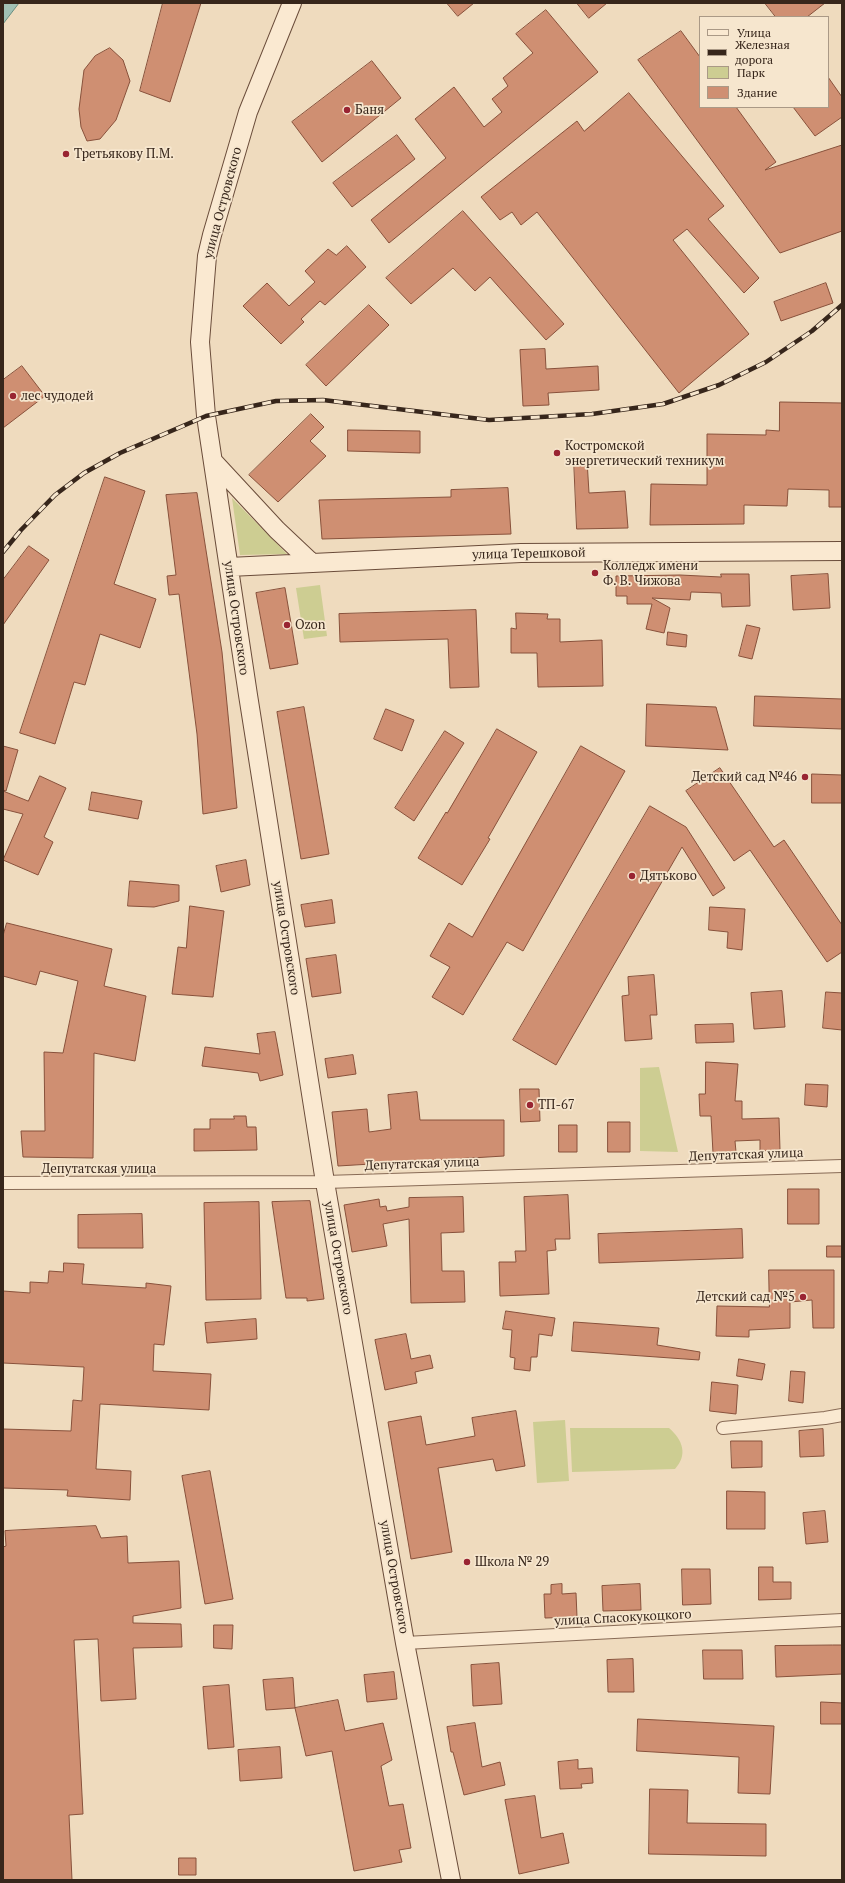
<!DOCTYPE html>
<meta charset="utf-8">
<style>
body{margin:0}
#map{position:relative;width:845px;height:1883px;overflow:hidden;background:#efdbbe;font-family:"PT Serif",serif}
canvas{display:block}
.frame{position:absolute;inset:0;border:4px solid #37261b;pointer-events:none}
.legend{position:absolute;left:699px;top:16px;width:130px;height:92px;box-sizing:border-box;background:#f6e6ce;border:1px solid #aa9986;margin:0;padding:5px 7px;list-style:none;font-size:12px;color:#37261b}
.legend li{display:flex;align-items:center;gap:8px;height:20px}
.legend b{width:20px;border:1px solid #aa9986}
</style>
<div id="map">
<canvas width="845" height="1883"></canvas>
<div class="frame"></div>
<ul class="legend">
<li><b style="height:5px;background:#fae9d1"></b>Улица</li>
<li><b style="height:5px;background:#37261b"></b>Железная дорога</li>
<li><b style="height:11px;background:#cdcd92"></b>Парк</li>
<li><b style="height:11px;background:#cf8f72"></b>Здание</li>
</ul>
</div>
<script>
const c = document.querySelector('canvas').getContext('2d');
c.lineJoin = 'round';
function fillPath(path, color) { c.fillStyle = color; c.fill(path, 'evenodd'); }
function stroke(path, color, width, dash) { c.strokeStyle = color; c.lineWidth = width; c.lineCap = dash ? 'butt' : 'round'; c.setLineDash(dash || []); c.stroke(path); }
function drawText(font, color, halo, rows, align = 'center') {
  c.font = font + ' "PT Serif",serif'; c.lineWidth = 3.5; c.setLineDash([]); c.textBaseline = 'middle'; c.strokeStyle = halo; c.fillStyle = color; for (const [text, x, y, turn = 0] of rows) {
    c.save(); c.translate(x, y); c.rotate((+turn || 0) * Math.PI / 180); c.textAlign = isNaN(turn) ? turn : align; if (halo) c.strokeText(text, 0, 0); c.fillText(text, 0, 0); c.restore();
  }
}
const green = new Path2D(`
 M232 498 286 553 287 554 240 555Z
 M320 585 327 636 304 639 296 588Z
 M659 1067 678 1152 640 1151V1068Z
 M565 1420 569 1481 537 1483 533 1422Z
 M570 1428H669C683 1440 688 1455 675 1469L572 1472Z`);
const water = new Path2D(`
 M3 3H19L3 24Z`);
const building = new Path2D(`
 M163 3H201L170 102 140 91Z
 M447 3H474L458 16Z
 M577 3H607L589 18Z
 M765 3H825L807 17H776Z
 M546 10 598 72 389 243 371 220 446 158 415 119 454 87 484 127 502 112 492 99 508 86 503 78 533 53 516 34Z
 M681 31 700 57V107H736L776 162 765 170 842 145V231L780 253 638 60Z
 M110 48 123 60 130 81 116 120 100 139 87 141 81 127 79 109 84 70 95 56Z
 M372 61 401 98 322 162 292 122Z
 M828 77 842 97V117L815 136 793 107H828Z
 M629 93 724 206 708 219 759 278 744 293 687 229 673 240 749 334 679 393 537 212 521 225 512 212 500 220 481 197 577 121 584 131Z
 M397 135 415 159 352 207 333 183Z
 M463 211 564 324 546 340 490 277 475 291 453 268 411 304 386 278Z
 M347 246 366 267 325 305 320 301 301 319 304 322 281 344 243 306 267 283 289 306 315 282 305 271 328 249 336 255Z
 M826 283 833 303 781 321 774 302Z
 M369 305 389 325 326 386 306 365Z
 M545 349 546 369 598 366 599 390 548 393 549 405 523 406 520 350Z
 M22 366 45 396 3 428V380Z
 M780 402 842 403V507H829V490L788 489 787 506 744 505V524L650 525 651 484 707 485V434L766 435V430L779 431Z
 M311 414 324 427 310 441 326 456 278 502 249 475Z
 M348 430 420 431V453L348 451Z
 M574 460H587L589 493 625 491 628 528 577 529Z
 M105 477 145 491 114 584 156 599 140 648 100 634 85 685 74 682 55 744 20 733Z
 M508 488 511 534 322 539 319 500 451 497V490Z
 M197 493 222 652 237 808 203 814 197 734 179 594 169 595 167 576 176 575 166 495Z
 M29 546 49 560 3 625V580Z
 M721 574H749L750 606 722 607 721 593 691 592 690 600 652 598 670 608 664 633 646 629 652 604H627V596H616V576L680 575 721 577Z
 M828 574 830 608 793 610 791 576Z
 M285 588 298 664 270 669 256 593Z
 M476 610 479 687 450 688 448 639 340 642 339 614Z
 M516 613 548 614 547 619H560V642L602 640 603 686 538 687 537 653H511V628L516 629Z
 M747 625 760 628 752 659 739 656Z
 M668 632 687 635 686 647 667 645Z
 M755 696 842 699V729L754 726Z
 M647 704 716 707 728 750 646 746Z
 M304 707 329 854 301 859 277 712Z
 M386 709 414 720 402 751 374 739Z
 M497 729 537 752 488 838 490 839 462 885 418 858 446 812 447 813Z
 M445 731 464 743 414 821 395 808Z
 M3 746 18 750 6 791 3 790Z
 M581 746 625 771 523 951 507 942 463 1015 432 997 450 967 430 956 449 923 472 937Z
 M720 768 774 847 784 840 842 925V952L827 962 750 850 734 861 686 791Z
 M812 774 842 775V803H812Z
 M40 776 66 788 44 837 53 842 38 875 3 860 23 814 3 809V791L28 801Z
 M92 792 142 801 138 819 89 810Z
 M650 806 686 827 725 888 713 896 682 847 556 1065 513 1040Z
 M246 860 250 885 221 892 216 866Z
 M130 881 179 885V901L154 907 128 906Z
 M332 900 335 923 305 927 301 905Z
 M190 906 224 911 213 997 172 994 178 947 186 948Z
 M710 907 745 909 742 950 727 948 728 932 709 930Z
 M7 923 112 949 104 986 146 996 135 1061 94 1053 93 1158 23 1157 21 1131H45L44 1052 63 1053 78 981 40 971 36 985 3 976V936Z
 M336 955 341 993 312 997 306 959Z
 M654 975 657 1015H650L652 1039 625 1041 622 996 629 995 628 977Z
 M782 991 785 1027 754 1029 751 993Z
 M826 992 842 993V1030L823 1028Z
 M733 1024 734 1042 696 1043 695 1025Z
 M275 1032 283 1075 260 1081 258 1073 202 1066 205 1047 260 1054 257 1034Z
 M353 1055 356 1074 328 1078 325 1059Z
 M706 1062 738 1064 735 1101H742V1119L779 1118 780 1150 760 1151V1140L735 1141 736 1152 713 1153 711 1116H700L699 1094H705Z
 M806 1084 828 1085 827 1107 805 1105Z
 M520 1089H539L540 1121 521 1122Z
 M417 1092 420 1120H504V1156L338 1166 332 1112 367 1109 369 1132 391 1129 388 1095Z
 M234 1116H246L247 1127H256L257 1150 194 1151V1129H210V1119H234Z
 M608 1122H630V1152H608Z
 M559 1125H577V1152H559Z
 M788 1189H819V1224H788Z
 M568 1195 570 1239H555L556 1250 547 1251 549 1294 500 1296 499 1262H516L515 1251H526L524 1197Z
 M463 1197 464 1232 441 1233 442 1271H464L465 1302 411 1303 409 1219 383 1224 387 1246 352 1252 344 1205 379 1199 380 1207 386 1206 387 1211 409 1207V1198Z
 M310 1201 324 1299 307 1301V1298H286L272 1202Z
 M259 1202 261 1299 206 1300 204 1203Z
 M142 1214 143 1248H78V1215Z
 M742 1229 743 1258 599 1263 598 1234Z
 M827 1246H842V1257H827Z
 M64 1263 84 1264 82 1284 146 1288V1283L171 1286 164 1345 154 1344 153 1371 211 1374 209 1410 100 1404 96 1469 131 1471 130 1500 67 1496 68 1490 3 1488V1429L71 1431 73 1400 82 1401 84 1367 3 1363V1291L30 1293V1282L48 1283 49 1271 63 1272Z
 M769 1270H834V1328H813L812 1300 790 1302V1328L749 1330V1337L716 1336 717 1306 769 1307Z
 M506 1311 555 1318 552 1336 539 1334 537 1357H531L530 1371 514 1369 515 1358 510 1357 512 1330 503 1329Z
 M256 1319 257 1339 207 1343 205 1323Z
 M574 1322 659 1328 657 1345 700 1352 699 1360 572 1351Z
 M406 1334 411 1359 430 1355 433 1368 415 1372 417 1383 385 1390 375 1340Z
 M739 1359 765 1364 762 1380 737 1376Z
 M791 1371 805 1372 803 1403 789 1401Z
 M712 1382 738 1385 736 1414 710 1411Z
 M516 1411 525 1466 496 1471 493 1459 438 1468 452 1552 411 1559 388 1422 421 1416 426 1445 475 1436 472 1418Z
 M823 1429 824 1456 800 1457 799 1431Z
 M731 1441H762V1467L732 1468Z
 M210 1471 233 1599 205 1604 182 1476Z
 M727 1491 765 1492V1529H727Z
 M825 1511 828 1542 806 1544 803 1513Z
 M96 1526 101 1538 127 1536 128 1563 179 1561 181 1608 133 1616V1623L181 1624 182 1647 133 1648 136 1699 101 1701 98 1639 74 1640 83 1814 69 1815 72 1880H3V1547L6 1546 5 1531Z
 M759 1567H773V1582H791V1599L759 1600Z
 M682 1569H710L711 1604 683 1605Z
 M562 1584V1594L576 1593 577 1617 545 1618 544 1594H551V1585Z
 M640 1584 641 1610 603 1611 602 1586Z
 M214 1625H233L232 1649 214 1648Z
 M833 1645H842V1674L776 1677 775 1646Z
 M703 1650H742L743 1679H704Z
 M633 1659 634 1692H608L607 1660Z
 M499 1663 502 1704 473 1706 471 1665Z
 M394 1672 397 1699 367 1702 364 1675Z
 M293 1678 295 1708 266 1710 263 1680Z
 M229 1685 234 1747 208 1749 203 1687Z
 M338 1700 345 1731 383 1723 392 1760 381 1766 389 1806 403 1804 411 1848 399 1850 402 1862 354 1871 332 1751 306 1756 295 1708Z
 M821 1702 842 1703V1724H821Z
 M638 1719 774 1726 770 1794 738 1793 739 1757 637 1751Z
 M475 1723 482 1767 500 1762 505 1785 464 1795 453 1752H451L447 1727Z
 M280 1747 282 1778 240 1781 238 1750Z
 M578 1760V1769L592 1768 593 1783 581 1784 582 1788 560 1789 558 1762Z
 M650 1789 688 1790 687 1823 766 1824V1856L649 1854Z
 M535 1796 541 1838 563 1833 569 1863 519 1874 505 1800Z
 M179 1858H196V1875H179Z`);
const street = new Path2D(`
 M3 1183 325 1182 842 1166
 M723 1428 825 1418 842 1415
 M405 1643 842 1620`);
const secondary = new Path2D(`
 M292 3 248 112 212 235 207 256 200 342 206 416 248 695 325 1182 405 1643 451 1880
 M214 462 277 530 312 563
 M229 567 521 553 842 551`);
const rail = new Path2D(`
 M3 552 21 530 55 495 84 473 120 453 206 416 276 401 323 400 489 420 592 414 663 404 719 385 766 362 812 331 842 305`);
const markers = [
 [347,110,4,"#992432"],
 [66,154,4,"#992432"],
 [13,396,4,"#992432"],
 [557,453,4,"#992432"],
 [595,573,4,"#992432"],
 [287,625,4,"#992432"],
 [805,777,4,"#992432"],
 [632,876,4,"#992432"],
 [530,1105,4,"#992432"],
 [803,1297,4,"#992432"],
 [467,1562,4,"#992432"]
];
const poiNames = [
 ["Баня",355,110],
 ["Третьякову П.М.",74,154],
 ["лес чудодей",21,396],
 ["Костромской",565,446],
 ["энергетический техникум",565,461],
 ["Колледж имени",603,566],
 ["Ф. В. Чижова",603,581],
 ["Ozon",295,625],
 ["Детский сад №46",797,777,"right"],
 ["Дятьково",640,876],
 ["ТП-67",538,1105],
 ["Детский сад №5",795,1297,"right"],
 ["Школа № 29",475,1562]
];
const streetNames = [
 ["улица Островского",223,203,-75],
 ["улица Терешковой",529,554,-1],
 ["улица Островского",236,618,82],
 ["улица Островского",286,938,81],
 ["Депутатская улица",746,1155,-2],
 ["Депутатская улица",422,1164,-2],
 ["Депутатская улица",99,1169],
 ["улица Островского",338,1258,80],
 ["улица Островского",394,1577,80],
 ["улица Спасокукоцкого",623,1618,-3]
];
fillPath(green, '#cdcd92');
fillPath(water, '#a2c1b4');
stroke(water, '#698e81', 1);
fillPath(building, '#cf8f72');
stroke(building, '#88513b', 1);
stroke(street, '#886b56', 14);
stroke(secondary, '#6a4c3a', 20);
stroke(street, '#fae9d1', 12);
stroke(secondary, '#fae9d1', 18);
stroke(rail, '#37261b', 4.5);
stroke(rail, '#f6e6ce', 3, [9]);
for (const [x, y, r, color] of markers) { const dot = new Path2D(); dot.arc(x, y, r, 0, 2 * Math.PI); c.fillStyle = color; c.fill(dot); stroke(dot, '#f6e6ce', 1.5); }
drawText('13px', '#37261b', '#f6e6ce', poiNames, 'left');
drawText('13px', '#37261b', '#f6e6ce', streetNames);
</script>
